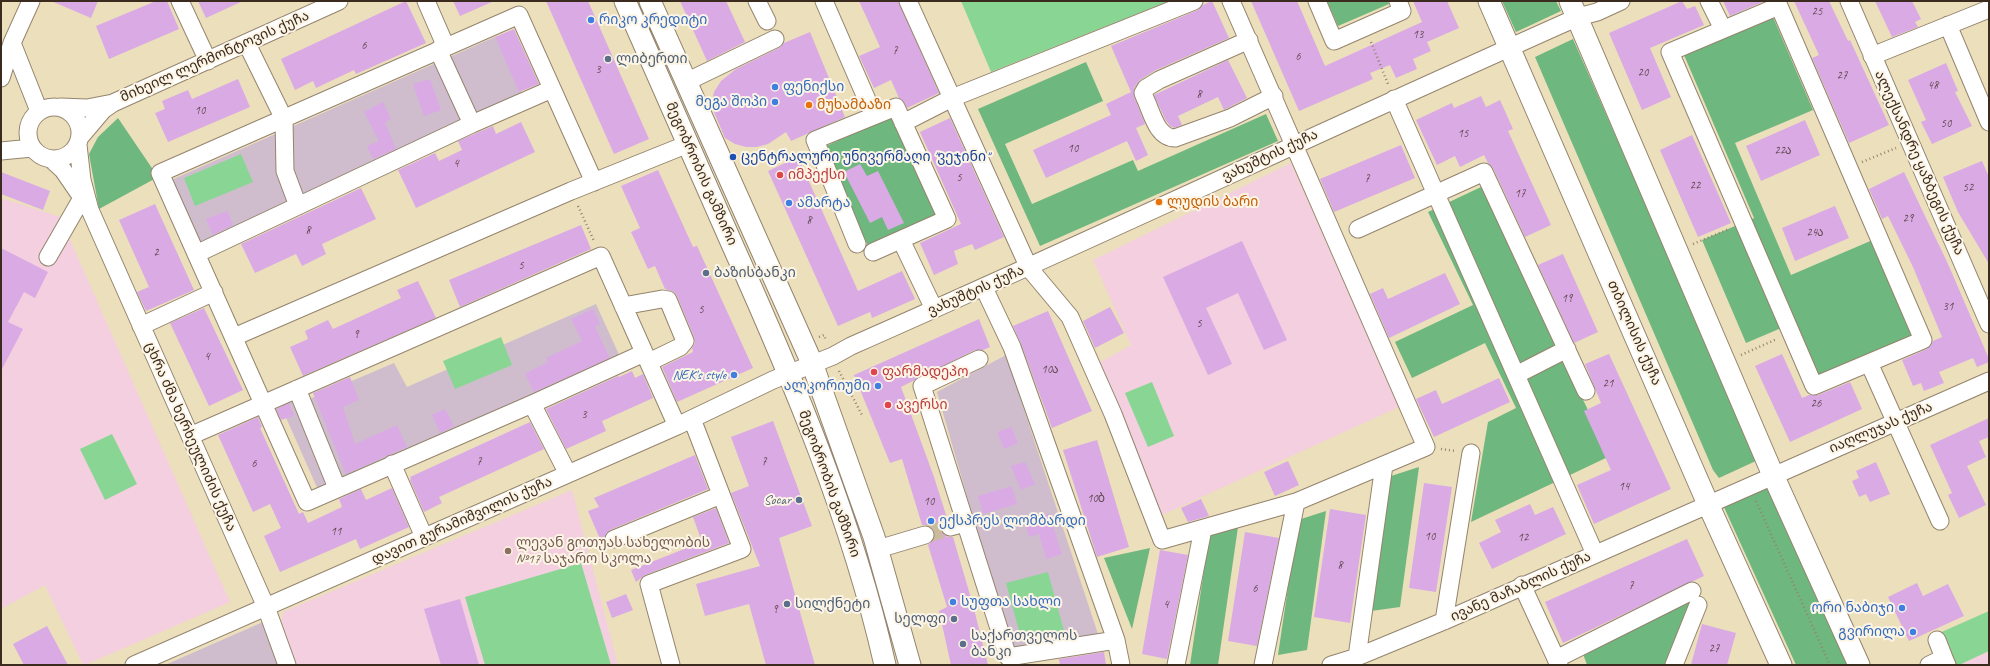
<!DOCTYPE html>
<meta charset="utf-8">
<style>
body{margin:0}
#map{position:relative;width:1990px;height:666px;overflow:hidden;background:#ecdfbc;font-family:Caveat,sans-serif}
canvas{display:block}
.frame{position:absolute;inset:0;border:2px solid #3b2a1e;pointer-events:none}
</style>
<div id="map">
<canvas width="1990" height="666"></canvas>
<div class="frame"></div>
</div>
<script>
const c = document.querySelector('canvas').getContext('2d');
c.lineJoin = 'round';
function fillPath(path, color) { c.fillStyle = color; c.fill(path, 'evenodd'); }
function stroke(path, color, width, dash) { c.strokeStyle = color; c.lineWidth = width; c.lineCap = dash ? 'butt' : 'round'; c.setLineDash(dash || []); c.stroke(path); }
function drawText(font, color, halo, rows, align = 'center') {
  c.font = font + ' Caveat,"Noto Sans Georgian",sans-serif'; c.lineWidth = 4; c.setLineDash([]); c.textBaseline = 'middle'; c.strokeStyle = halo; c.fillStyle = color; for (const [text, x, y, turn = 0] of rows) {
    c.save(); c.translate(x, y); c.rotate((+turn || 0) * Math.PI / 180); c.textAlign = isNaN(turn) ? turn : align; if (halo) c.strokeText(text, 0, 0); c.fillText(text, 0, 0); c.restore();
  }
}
const built = new Path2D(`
 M1291 163 1399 407 1162 515 1097 364 1131 345 1093 260Z
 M1 198 60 217 230 602 85 665H83L45 585 1 609Z
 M572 490 618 665H294L281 625 283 612Z
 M1989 651V665H1959Z`);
const industrial = new Path2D(`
 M497 36 522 94 197 244 169 181Z
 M596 304 621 359 319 492 280 404 300 395 307 400 394 363 407 387Z
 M1006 355 1098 634 1011 650 937 392Z
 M263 622 279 665H165Z`);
const green = new Path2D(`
 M961 1H1169L991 72Z
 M241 154 253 182 195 206 184 178Z
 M501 337 512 365 455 389 443 361Z
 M1152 382 1174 436 1148 447 1125 393Z
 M112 434 137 484 105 500 80 449Z
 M581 563 611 665H485L465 597Z
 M1048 572 1064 631 1022 642 1006 583Z
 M1989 611V651L1959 665H1954L1937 634Z`);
const forest = new Path2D(`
 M1327 1H1388L1389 4 1338 26Z
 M1502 1H1556L1561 11 1516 32Z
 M1773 17 1813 110 1735 143 1791 275 1875 239 1918 340 1818 382 1793 323 1746 343 1702 240 1754 218 1684 55Z
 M1573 39 1758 460 1719 478 1713 470 1535 57Z
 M1086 62 1103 101 1005 144 1032 204 1133 160 1138 171 1266 114 1278 141 1040 246 978 109Z
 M892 116 938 214 868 246 822 148Z
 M118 118 158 177 99 209 89 154 98 137Z
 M1481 187 1610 456 1471 522 1488 422 1516 408 1485 343 1412 378 1395 342 1473 305 1428 212Z
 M1419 467 1400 607 1371 611 1391 476Z
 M1769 484 1850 665H1796L1723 505Z
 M1326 511 1307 650 1278 655 1298 520Z
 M1238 527 1218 665H1190L1209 536Z
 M1150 548 1132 629 1104 558Z
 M1689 597 1691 607 1669 665H1587L1582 651Z`);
const building = new Path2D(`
 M51 1H98L91 18Z
 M156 1H167L179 29 109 59 96 26Z
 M198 1H243L206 18Z
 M406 1 426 43 356 74 354 70 316 88 313 81 295 90 281 59Z
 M453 1H494L460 16Z
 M546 1H588L649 139 614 154Z
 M680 1H726L745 42 707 61Z
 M859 1H898L939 93 907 108 905 103 899 98 891 80 874 88 859 56 880 47Z
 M1212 1 1229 38 1154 71 1140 80 1134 88V96L1145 124 1136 128 1148 155 1136 161 1127 141 1046 178 1033 150 1111 115 1106 104 1131 92 1111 46 1198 10 1203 5Z
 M1251 1H1297L1325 66 1422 22 1413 1H1447L1459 28 1427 42 1431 51 1413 59 1417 69 1396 78 1390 65 1370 73 1373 79 1299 111Z
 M1682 1 1687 9 1695 6 1704 25 1650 48 1671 97 1642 110 1609 33Z
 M1723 1H1765L1730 16Z
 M1794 1H1829L1848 41 1850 40 1889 125 1849 143 1812 58 1819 55Z
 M1875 1H1912L1921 19 1915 22 1918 27 1892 37Z
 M514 29 539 84 519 92 495 37Z
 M810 32 845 117 791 141 786 132 768 144 757 147H746L735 144 725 138 711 105 714 92 721 81 736 69 779 48 784 43Z
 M1228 60 1247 98 1224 110 1218 97 1178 116 1182 125 1174 128 1170 126 1165 119 1154 95Z
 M1946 63 1958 91 1955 92 1972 126 1932 144 1921 122 1926 120 1908 80Z
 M238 79 250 107 168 142 155 113 165 109 162 101 188 90 192 99Z
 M430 79 441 110 424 116 413 84Z
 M1481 96 1486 107 1500 100 1513 129 1508 131 1551 225 1525 237 1493 168 1488 163 1484 155 1460 167 1455 156 1437 165 1416 120 1452 103 1454 108Z
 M383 102 391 119 385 122 396 149 373 159 367 146 379 141 364 112Z
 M950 118 1004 237 975 250 972 244 954 251 958 264 934 275 920 243 961 224 920 132Z
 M1805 120 1820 155 1761 181 1746 146Z
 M521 122 535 152 416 208 398 170 435 153 439 161 462 150 458 141 493 126 496 134Z
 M1692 135 1731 223 1698 237 1660 150Z
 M1401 145 1415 178 1334 212 1320 179Z
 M798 157 858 291 902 271 915 299 872 318 870 312 838 326 768 171Z
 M1982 161 1989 177V264L1958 212 1943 177Z
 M860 164 867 176 878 171 904 223 888 230 882 217 870 223 844 172Z
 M658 170 693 247 697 246 753 368 677 402 662 367 693 352 692 348 695 343 694 337 677 296 674 292 665 289 655 266 648 269 631 232 640 228 621 186Z
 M1 172 50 191 43 210 1 194Z
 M1904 172 1948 264 1989 359V362L1977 367 1973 358 1939 372 1944 383 1924 391 1921 383 1913 386 1902 360 1927 349 1933 341 1942 337 1913 267 1888 216 1882 219 1869 189Z
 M361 188 376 219 322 244 326 254 302 266 296 254 255 273 241 244Z
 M155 204 194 290 146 311 137 292 149 287 119 220Z
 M1835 206 1849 238 1795 261 1782 228Z
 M227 211 233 225 213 235 206 219Z
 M581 225 591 249 460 307 449 280Z
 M1242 241 1287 340 1264 350 1238 293 1206 308 1232 364 1208 375 1163 277Z
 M1 248 48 272 35 298 24 292 8 322 23 329 1 371Z
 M1563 254 1598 332 1574 343 1538 265Z
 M1445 273 1460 304 1389 338 1370 294 1383 288 1388 299Z
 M418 281 436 318 303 376 290 347 308 339 305 331 328 320 333 329 401 298 397 290Z
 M1110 307 1124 333 1095 348 1083 321Z
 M204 308 243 390 209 406 170 323Z
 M593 309 600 324 595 327 610 358 534 392 525 374 548 362 546 358 582 341 571 319Z
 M1048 311 1092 411 1052 428 1021 344 1013 326Z
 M979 319 990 347 983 350H975L901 387 934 477 947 518 940 524V530L947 537H953L973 605 988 665H951L939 611 947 607 928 545 935 538 934 532 928 525H922L902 459 890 463 854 375Z
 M1609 354 1671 489 1594 524 1577 485 1611 470 1584 411 1601 403 1585 364Z
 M1782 354 1802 398 1809 395H1818L1850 382 1862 409 1790 442 1755 366Z
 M632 371 635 378 643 374 653 398 602 421 606 431 566 449 546 409 618 376 619 377Z
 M350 377 359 400 343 407 355 444 397 425 407 447 346 474 313 393Z
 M1499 378 1510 402 1434 437 1416 399 1436 390 1442 404Z
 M289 403 294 416 281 420 276 409Z
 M445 409 454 426 440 433 432 415Z
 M258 417 262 427 260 428 299 514 303 512 308 523 342 507 339 499 361 489 366 500 392 488 409 527 360 549 356 539 280 572 264 536 281 528 270 504 253 512 218 435Z
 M1989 418V437L1979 441 1986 457 1967 466 1986 505 1959 518 1948 495 1952 493 1930 445Z
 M773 421 812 526 779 538 815 665H766L749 604 705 616 696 584 760 566 731 493 749 486 731 437Z
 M530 422 544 449 439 497 442 503 424 512 410 480 411 479 410 477Z
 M1011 427 1018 443 1004 449 997 432Z
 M1097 440 1129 547 1097 557 1063 450Z
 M695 455 708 489 610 530 604 537 600 539 588 511 599 507 594 498Z
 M1288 461 1299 485 1275 496 1264 472Z
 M1025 462 1035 484 1021 490 1011 466Z
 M1876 462 1890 494 1870 502 1866 494 1859 497 1852 481 1859 478 1856 471Z
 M1424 483 1452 487 1436 592 1409 588Z
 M1012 486 1017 504 983 514 978 496Z
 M1201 499 1209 516 1188 522 1181 508Z
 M1530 504 1535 515 1553 507 1566 534 1492 569 1479 543 1501 532 1495 520Z
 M716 508 729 543 645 575 636 582 631 570 702 542 693 517Z
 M1330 509 1366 515 1350 623 1314 617Z
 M1049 514 1062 554 1046 559 1039 534 1029 537 1024 521Z
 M1245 532 1279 538 1257 646 1228 641Z
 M1687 539 1704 576 1563 643 1545 602Z
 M1160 550 1188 555 1167 659 1142 654Z
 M1917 583 1923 596 1948 584 1964 616 1909 641 1888 597Z
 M626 594 633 610 612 618 606 602Z
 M460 599 479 665H441L424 609Z
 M1702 624 1736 633 1727 665H1691Z
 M47 626 68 665H24L13 644Z
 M1104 652 1106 665H1060L1059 659Z`);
const minorTunnel = new Path2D(`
 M925 535 950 527`);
const path = new Path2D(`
 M1371 42 1388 84
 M1862 162 1896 148
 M578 206 594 241
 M1693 244 1729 229
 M819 337 824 335 826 341
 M1741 355 1777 339
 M839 371 862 415
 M1441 449 1456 451
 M1756 501 1830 665`);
const minor = new Path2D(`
 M180 1 208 61
 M426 1 446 47
 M757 1 767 21
 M824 1 874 116
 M908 1 1029 268 1070 317 1113 414 1162 540 1296 502 1426 447 1231 1
 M1317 1 1334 41 1402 11 1398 1
 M1709 1 1723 29
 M1849 1 1989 324
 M1779 6 1923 340 1814 386 1670 52Z
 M1948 25 1989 122
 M1249 40 1159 80 1146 88 1143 93 1145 98C1152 113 1157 138 1175 138L1230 118 1274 96
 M12 43 39 111
 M247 44 284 119 285 171 298 206
 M438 50 472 124 552 89
 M1872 56 1989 9
 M1 78 12 43 31 1
 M686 82 775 39
 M1394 99 1595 554
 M28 133a26 26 0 1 1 52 0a26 26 0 1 1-52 0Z
 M60 107 87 108 113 103
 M903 123 952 98 1194 1
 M81 136 103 110 113 103 339 1
 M78 145 82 180 90 210 266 607 287 665
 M1 151 32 148
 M51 159 63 170 83 199
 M594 182 519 15 160 173 307 502 532 404 644 353
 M1358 229 1484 172 1586 391
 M901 240 934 309
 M857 244 815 140 896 107 947 219 873 252
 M196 254 472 124
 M48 257 82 198
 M984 288 1012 347 1116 640 1121 665
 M623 306 662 299 668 300 685 341 680 347 649 362
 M141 326 214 292
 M234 337 571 191 688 144
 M979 359 922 386 1008 657 1116 640
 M1869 363 1940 521
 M1516 375 1567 349
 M297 389 337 488
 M532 404 568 474
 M190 436 601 256 677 426
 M392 464 424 537
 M950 527 965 523
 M614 539 721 495
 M878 549 925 535
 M1522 585 1559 665
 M1444 621 1471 453
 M1937 640 1944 658
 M1357 657 1384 465
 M1556 659 1692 591
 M134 665 677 426 773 380 833 356 851 346C1094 239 1335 125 1578 17L1597 12 1621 1
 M671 665 649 584 742 549 692 419
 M1176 665 1203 529
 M1263 665 1296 502
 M1331 665 1357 657 1444 621 1989 381
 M1674 665 1698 605
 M1929 665 1944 658 1947 665`);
const major = new Path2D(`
 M625 1C660 82 696 163 732 244 793 380 852 519 885 665
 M650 1 812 363 874 537 910 665
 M1489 1 1708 504 1781 665
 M1570 1 1773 475 1859 665`);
const markers = [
 [591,20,4,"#3f7fe0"],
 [608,59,4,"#5c6f8a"],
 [775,87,4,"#3f7fe0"],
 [775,102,4,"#3f7fe0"],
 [809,105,4,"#e8710a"],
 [733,157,4,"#1a4fb4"],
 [780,175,4,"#e0444e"],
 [1159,202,4,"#e8710a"],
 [789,203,4,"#3f7fe0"],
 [706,273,4,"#5c6f8a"],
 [874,372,4,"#e0444e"],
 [734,375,4,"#3f7fe0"],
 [878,386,4,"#3f7fe0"],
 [888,405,4,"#e0444e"],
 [799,500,4,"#5c6f8a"],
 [931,521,4,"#3f7fe0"],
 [508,551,4,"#8d6e63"],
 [953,602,4,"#3f7fe0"],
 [787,604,4,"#5c6f8a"],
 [1902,608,4,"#3f7fe0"],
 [954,619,4,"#5c6f8a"],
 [1913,632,4,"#3f7fe0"],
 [963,644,4,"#5c6f8a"]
];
const numberNames = [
 ["25",1817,12],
 ["13",1418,35],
 ["6",364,46],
 ["7",895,51],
 ["6",1298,57],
 ["3",598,70],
 ["20",1643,73],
 ["27",1842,76],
 ["48",1933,86],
 ["8",1199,95],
 ["10",200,111],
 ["50",1946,124],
 ["15",1463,134],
 ["10",1073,149],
 ["22ა",1783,151],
 ["4",456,164],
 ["5",959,178],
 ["7",1367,179],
 ["22",1695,186],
 ["52",1968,188],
 ["17",1520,194],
 ["29",1908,219],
 ["8",809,221],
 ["8",308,231],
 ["24ა",1815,233],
 ["2",156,253],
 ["5",521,266],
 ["19",1567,299],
 ["31",1948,307],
 ["5",701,310],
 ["5",1199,324],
 ["9",356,335],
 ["4",207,357],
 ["10ა",1050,370],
 ["21",1608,384],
 ["26",1816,404],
 ["3",584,415],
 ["7",479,462],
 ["7",764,462],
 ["6",254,464],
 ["14",1624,487],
 ["10ბ",1096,499],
 ["10",929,502],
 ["11",336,532],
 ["10",1430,537],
 ["12",1523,538],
 ["8",1340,566],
 ["7",1631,586],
 ["6",1255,589],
 ["4",1166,605],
 ["9",775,610],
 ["27",1714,649]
];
const shopNames = [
 ["რიკო კრედიტი",599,20],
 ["ფენიქსი",783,87],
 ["მეგა შოპი",767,102,"right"],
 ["ამარტა",797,203],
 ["NEK's style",726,375,"right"],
 ["ალკორიუმი",870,386,"right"],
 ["ექსპრეს ლომბარდი",939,521],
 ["სუფთა სახლი",961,602],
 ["ორი ნაბიჯი",1894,608,"right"],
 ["გვირილა",1905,632,"right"]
];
const streetNames = [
 ["მიხეილ ლერმონტოვის ქუჩა",215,57,-24],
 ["ვახუშტის ქუჩა",1270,156,-25],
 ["ალექსანდრე ყაზბეგის ქუჩა",1919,163,66],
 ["მეგობრობის გამზირი",701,174,66],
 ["ვახუშტის ქუჩა",976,291,-24],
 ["თბილისის ქუჩა",1634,333,66],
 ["იაღლუჯას ქუჩა",1881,428,-23],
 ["ცხრა ძმა ხერხეულიძის ქუჩა",190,437,66],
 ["მეგობრობის გამზირი",829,484,70],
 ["დავით გურამიშვილის ქუჩა",462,521,-24],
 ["ივანე მაჩაბლის ქუჩა",1521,587,-24]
];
const serviceNames = [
 ["ლიბერთი",616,59],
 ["ბაზისბანკი",714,273],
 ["Socar",791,500,"right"],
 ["სილქნეტი",795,604],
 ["სელფი",946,619,"right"],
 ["საქართველოს",971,636],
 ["ბანკი",971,652]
];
const foodNames = [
 ["მუხამბაზი",817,105],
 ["ლუდის ბარი",1167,202]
];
const transitNames = [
 ["ცენტრალური უნივერმაღი \"ვეჯინი\"",741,157]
];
const healthNames = [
 ["იმპექსი",788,175],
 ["ფარმადეპო",882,372],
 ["ავერსი",896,405]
];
const educationNames = [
 ["ლევან გოთუას სახელობის",516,543],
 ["№17 საჯარო სკოლა",516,559]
];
fillPath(built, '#f3cfdf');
fillPath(industrial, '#cfbdce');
fillPath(green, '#89d694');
fillPath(forest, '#6eb77e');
fillPath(building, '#daaae5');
stroke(minorTunnel, '#c9bb9c', 17, [17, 8]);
stroke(minor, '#94846d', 19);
stroke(major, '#94846d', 23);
stroke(path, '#94846d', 2.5, [1, 3]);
stroke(minor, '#fff', 17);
stroke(major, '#fff', 21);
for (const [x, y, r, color] of markers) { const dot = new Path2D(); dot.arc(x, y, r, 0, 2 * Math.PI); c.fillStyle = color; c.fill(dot); stroke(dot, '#fcf5e5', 1.5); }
drawText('12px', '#634a50', null, numberNames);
drawText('14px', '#366cbe', '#fcf5e5', shopNames, 'left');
drawText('14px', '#3b2a1e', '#fcf5e5', streetNames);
drawText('14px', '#4e5e75', '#fcf5e5', serviceNames, 'left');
drawText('14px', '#c56008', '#fcf5e5', foodNames, 'left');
drawText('14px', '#164399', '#fcf5e5', transitNames, 'left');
drawText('14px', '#be3a42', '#fcf5e5', healthNames, 'left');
drawText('14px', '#785e54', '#fcf5e5', educationNames, 'left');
</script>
